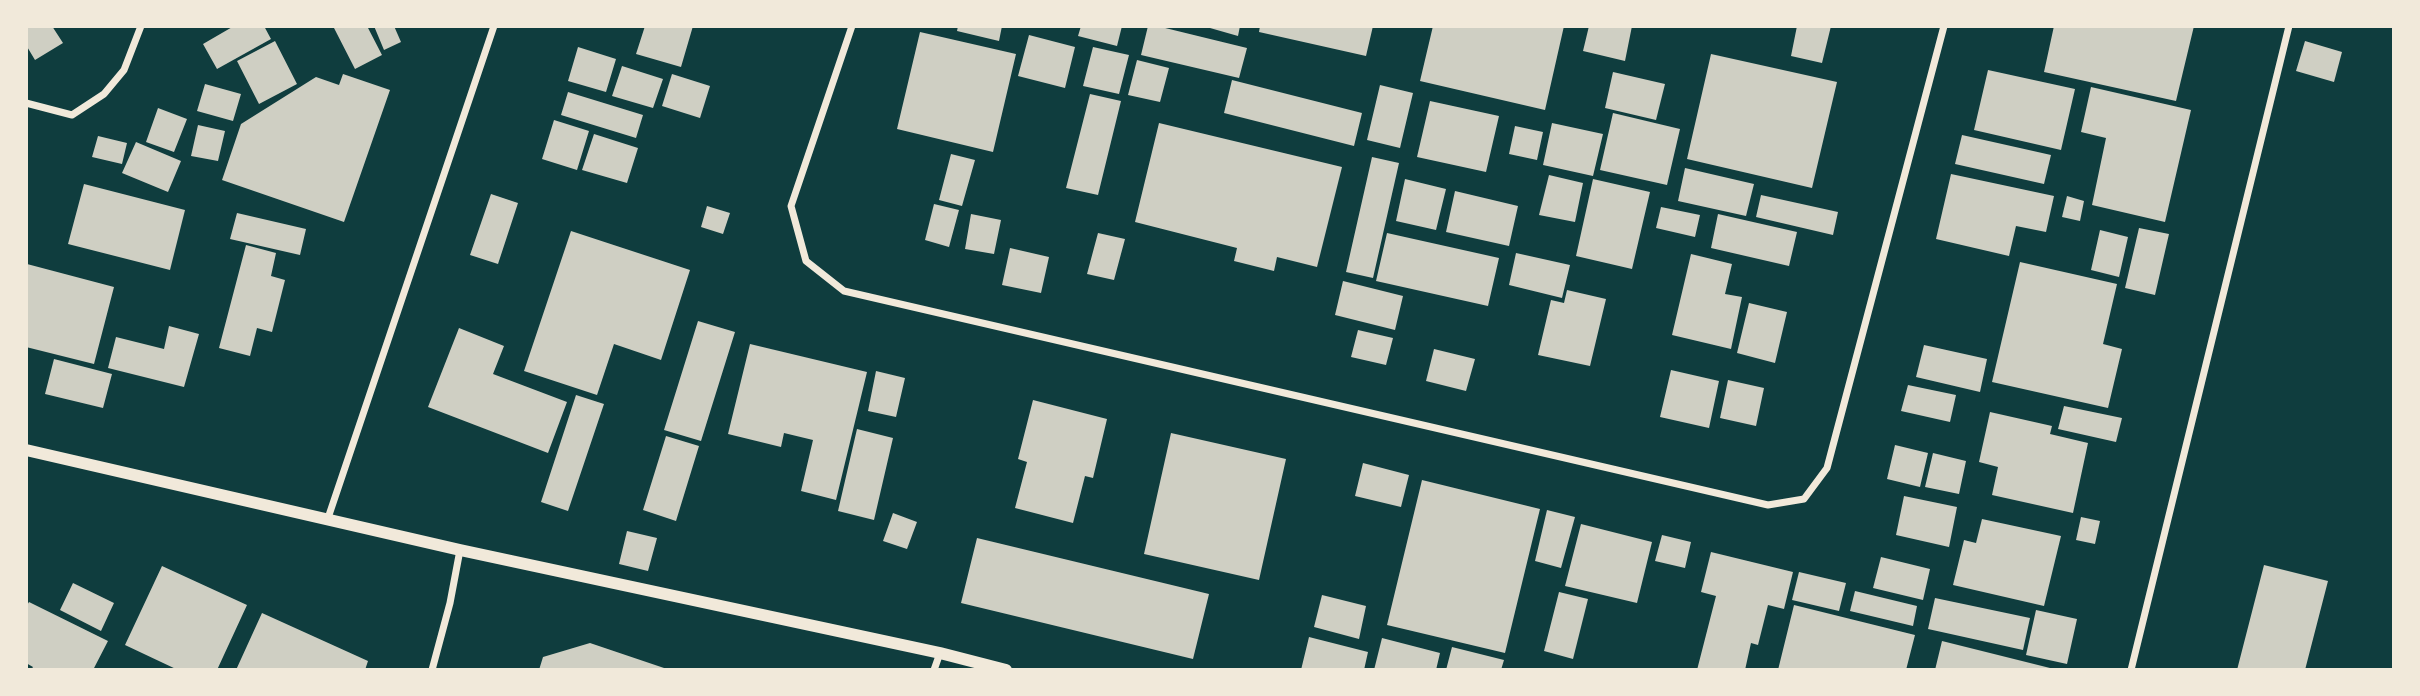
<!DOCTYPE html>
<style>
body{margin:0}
#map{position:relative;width:2420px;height:696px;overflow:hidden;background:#0f3d3e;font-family:Lora,serif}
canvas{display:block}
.frame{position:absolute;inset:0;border:28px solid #f1e9da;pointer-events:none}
</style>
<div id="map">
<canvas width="2420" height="696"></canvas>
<div class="frame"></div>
</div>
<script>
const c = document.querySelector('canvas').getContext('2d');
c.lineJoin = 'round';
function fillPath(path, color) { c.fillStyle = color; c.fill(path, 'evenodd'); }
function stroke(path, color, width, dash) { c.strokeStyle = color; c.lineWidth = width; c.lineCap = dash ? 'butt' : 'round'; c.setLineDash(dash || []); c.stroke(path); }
const building = new Path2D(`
 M26 26H52L63 43 35 60 26 45Z
 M234 26H264L271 39 217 69 203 44Z
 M337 26H367L382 55 355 69 334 28Z
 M374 26H394L401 42 384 50Z
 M645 26H693L681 67 636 54Z
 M958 26H1002L999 41 957 31Z
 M1081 26H1122L1117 46 1078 36Z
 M1148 26H1157L1247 48 1239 78 1141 55Z
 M1203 26H1240L1238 36Z
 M1260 26H1373L1366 56 1259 32Z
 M1433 26H1564L1545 110 1420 81Z
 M1589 26H1632L1625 61 1583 51Z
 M1797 26H1831L1822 63 1791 56Z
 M2054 26H2194L2176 101 2044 72Z
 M920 32 1016 54 993 152 897 129Z
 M1029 35 1075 47 1065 88 1018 76Z
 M275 41 297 84 259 104 237 61Z
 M2305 41 2342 52 2334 82 2296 71Z
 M578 47 616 59 606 92 568 81Z
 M1093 47 1129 55 1119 94 1083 86Z
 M1711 54 1837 82 1812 188 1687 159Z
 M1137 60 1169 68 1160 102 1128 95Z
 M622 66 663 79 653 108 612 96Z
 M1988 70 2075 89 2061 150 1974 130Z
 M1613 72 1665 84 1656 120 1605 108Z
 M343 74 390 90 344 222 222 180 241 124 316 77 339 85Z
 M672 74 710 86 700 118 662 106Z
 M1232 80 1362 113 1354 146 1224 113Z
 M205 84 241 94 233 121 197 111Z
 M1380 85 1413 93 1400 148 1367 140Z
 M2091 87 2191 110 2165 222 2092 205 2106 138 2081 132Z
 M568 92 643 115 636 138 561 115Z
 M1090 94 1121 101 1098 195 1066 188Z
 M1430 101 1499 116 1486 172 1417 157Z
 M158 108 187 119 174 152 146 142Z
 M1613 113 1680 129 1667 185 1600 170Z
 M554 120 589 131 577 170 542 159Z
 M1159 123 1342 167 1317 267 1277 257 1274 271 1234 261 1237 248 1135 222Z
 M1552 123 1603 134 1593 176 1543 165Z
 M198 125 225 131 218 161 191 156Z
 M1515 126 1543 132 1537 160 1509 154Z
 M594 134 638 148 627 183 582 170Z
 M1962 135 2051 155 2044 184 1955 164Z
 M98 136 127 143 122 164 92 157Z
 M136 142 181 161 168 192 122 173Z
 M951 154 975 160 962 206 939 200Z
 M1372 157 1399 163 1373 278 1346 272Z
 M1685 168 1754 184 1746 216 1678 201Z
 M1951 174 2054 196 2046 232 2016 226 2009 256 1936 239Z
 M1549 175 1583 183 1575 222 1539 215Z
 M1405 179 1446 189 1436 230 1396 221Z
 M1593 179 1650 192 1632 269 1576 256Z
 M84 184 185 210 170 270 68 244Z
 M1455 191 1518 206 1509 246 1446 232Z
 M491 194 518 203 498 264 470 255Z
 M1761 195 1838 212 1833 235 1756 217Z
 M2067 196 2084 201 2080 221 2062 217Z
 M934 204 959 210 949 247 925 240Z
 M707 206 730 213 723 234 701 227Z
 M1661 207 1700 215 1695 237 1656 228Z
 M237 213 306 229 300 255 230 239Z
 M971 214 1001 220 994 254 965 249Z
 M1718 214 1797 232 1789 266 1711 248Z
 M2139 228 2169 234 2155 295 2125 288Z
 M2100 230 2128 237 2119 277 2091 270Z
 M571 231 690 270 661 360 614 344 597 395 524 371Z
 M1098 233 1125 239 1114 280 1087 274Z
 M1387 233 1499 258 1488 306 1376 281Z
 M246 245 276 253 271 276 285 280 272 332 257 328 250 356 219 348Z
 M1010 248 1049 257 1041 293 1002 285Z
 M1516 253 1570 265 1562 298 1509 285Z
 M1691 254 1732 264 1725 294 1742 297 1731 349 1672 335Z
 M2020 262 2117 284 2103 344 2122 349 2108 408 1992 382Z
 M27 264 114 287 94 364 26 347Z
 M1343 281 1403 296 1395 330 1335 315Z
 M1567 290 1606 299 1590 366 1538 355 1551 300 1564 303Z
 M1749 303 1787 312 1775 363 1737 353Z
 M698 321 735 332 701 441 664 430Z
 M169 326 199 334 184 387 108 368 116 337 164 349Z
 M459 328 504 346 493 374 567 402 548 453 428 407Z
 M1358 330 1393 338 1386 365 1351 357Z
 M750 344 867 372 836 500 801 491 813 440 784 433 781 447 728 434Z
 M1924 345 1987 359 1980 392 1916 377Z
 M1434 349 1475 359 1466 391 1426 381Z
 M54 359 112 374 103 408 45 394Z
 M1671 370 1719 381 1709 428 1660 417Z
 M876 371 905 378 896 417 868 411Z
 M1728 380 1764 388 1756 426 1720 418Z
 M1908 385 1956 395 1950 422 1901 411Z
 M576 395 604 404 568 511 541 502Z
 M1033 400 1107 419 1093 478 1085 476 1073 523 1015 508 1027 462 1018 459Z
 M2064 406 2122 418 2116 442 2058 429Z
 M1990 412 2052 426 2050 434 2088 443 2073 513 1992 495 1998 467 1979 462Z
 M857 429 893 438 874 520 838 511Z
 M1171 433 1286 459 1259 580 1144 554Z
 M666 436 699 446 676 521 643 510Z
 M1895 445 1928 453 1920 487 1887 479Z
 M1933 453 1966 461 1959 494 1925 487Z
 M1363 463 1409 475 1401 507 1355 496Z
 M1422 480 1540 509 1505 653 1387 625Z
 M1904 496 1957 507 1949 547 1896 535Z
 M1547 510 1575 517 1561 568 1535 561Z
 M893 513 917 522 907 549 883 541Z
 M2081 517 2100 521 2095 544 2076 540Z
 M1982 519 2061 536 2044 606 1953 585 1964 540 1976 543Z
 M1581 524 1652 542 1637 603 1565 586Z
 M627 531 657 538 648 571 619 564Z
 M1662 535 1691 542 1685 568 1655 561Z
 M977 538 1209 594 1193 659 961 603Z
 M1711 552 1793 572 1784 609 1768 605 1758 645 1751 643 1745 670H1697L1716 596 1701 592Z
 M1881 557 1930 569 1923 600 1873 588Z
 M2264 565 2328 581 2305 670H2237Z
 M162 566 247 605 217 670H178L125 645Z
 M1799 572 1846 583 1839 611 1792 600Z
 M73 583 114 603 101 631 60 610Z
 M1855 591 1917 606 1913 626 1850 611Z
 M1559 592 1588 599 1573 659 1544 651Z
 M1322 595 1366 606 1359 639 1314 627Z
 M1935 598 2030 618 2023 650 1928 629Z
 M29 602 108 641 93 670H31L33 667 26 663V607Z
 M1794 605 1915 635 1906 670H1778Z
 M2036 610 2077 619 2067 664 2026 655Z
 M262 613 368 661 365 670H236Z
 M1309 637 1368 652 1364 670H1301Z
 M1382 638 1440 653 1436 670H1374Z
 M1942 641 2054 669V670H1935Z
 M590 643 667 669V670H539L543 657Z
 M1452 647 1504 660 1501 670H1446Z`);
const minor = new Path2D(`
 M852 26 791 206 806 261 844 291 1768 505 1804 499 1827 468 1944 26
 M26 103 72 115 104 94 124 70 141 26
 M328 518 494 26
 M432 670 450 603 460 550
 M934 670 940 653
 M2131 670 2289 26`);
const tertiary = new Path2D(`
 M26 450 460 550 940 653 1006 670`);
fillPath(building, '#cfcfc3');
stroke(minor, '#f1e9da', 7);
stroke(tertiary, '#f1e9da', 12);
</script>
